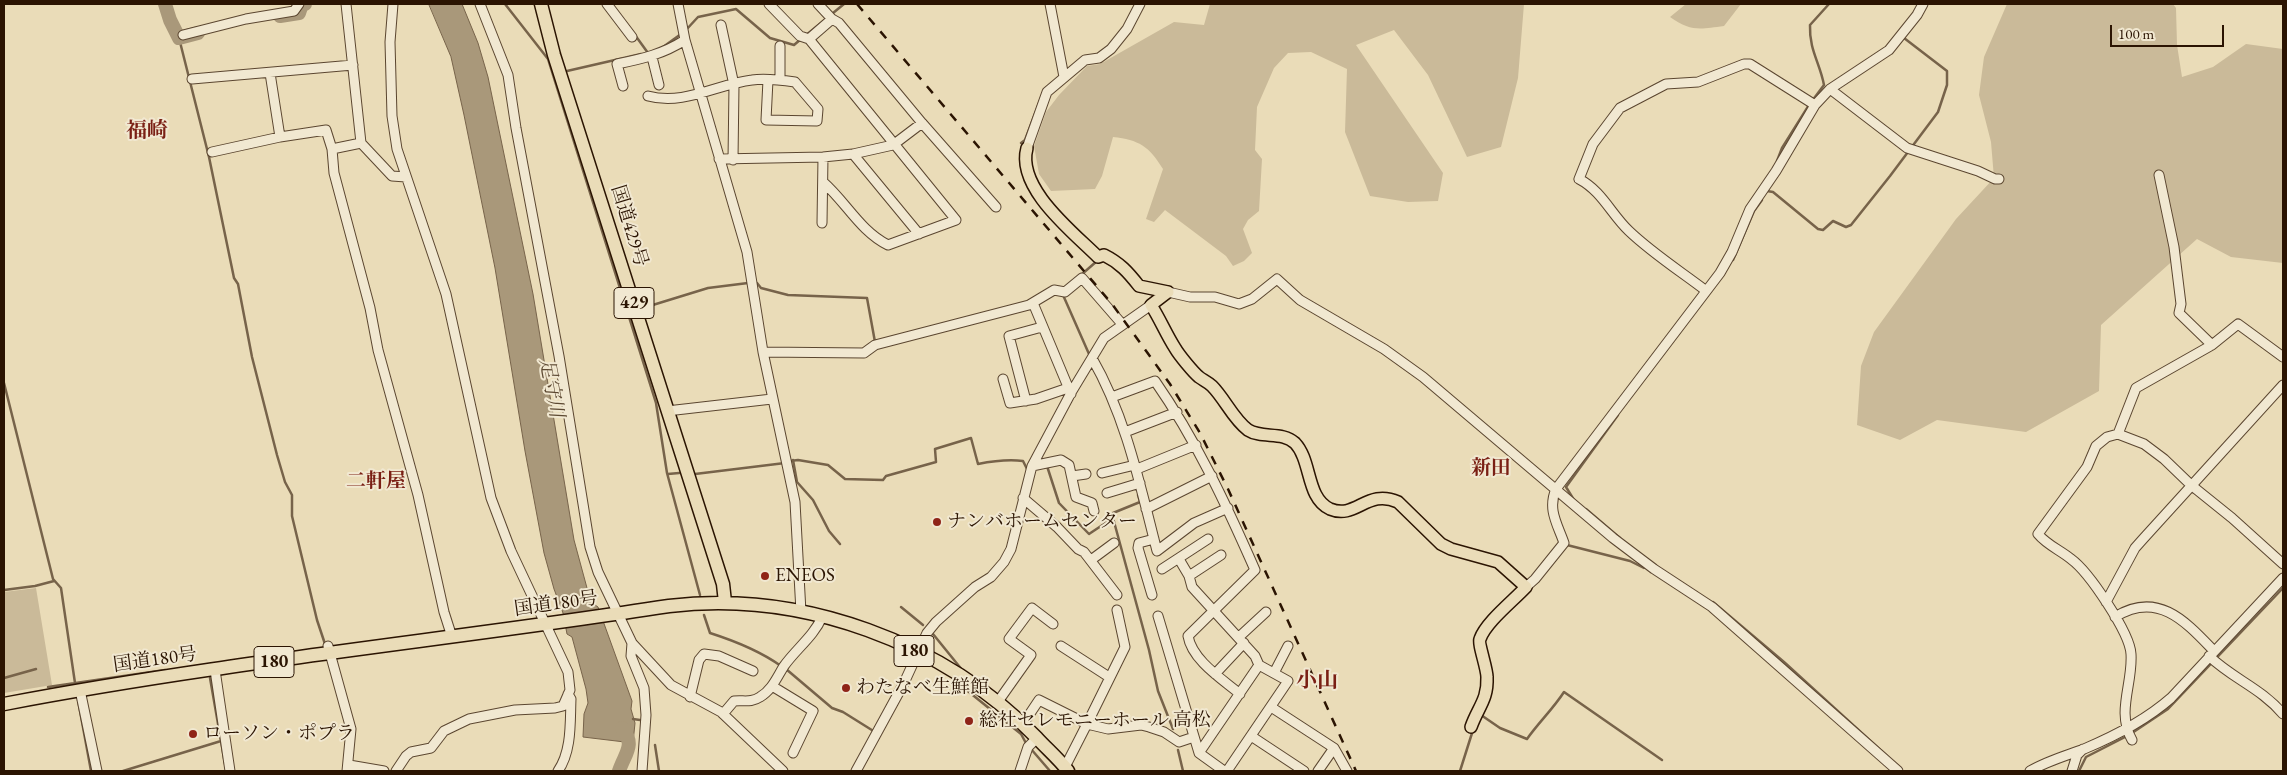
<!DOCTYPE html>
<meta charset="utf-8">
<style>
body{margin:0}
#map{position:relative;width:2287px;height:775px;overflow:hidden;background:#eadcb8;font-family:"EB Garamond",serif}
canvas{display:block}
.frame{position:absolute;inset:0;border:5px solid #2b1402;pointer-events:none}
.scale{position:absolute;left:2110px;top:25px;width:114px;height:22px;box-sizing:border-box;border:2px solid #2b1402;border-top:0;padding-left:6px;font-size:15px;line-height:18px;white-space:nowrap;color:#2b1402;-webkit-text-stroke:4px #f1e8d1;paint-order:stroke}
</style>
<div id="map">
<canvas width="2287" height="775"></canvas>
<div class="frame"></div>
<div class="scale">100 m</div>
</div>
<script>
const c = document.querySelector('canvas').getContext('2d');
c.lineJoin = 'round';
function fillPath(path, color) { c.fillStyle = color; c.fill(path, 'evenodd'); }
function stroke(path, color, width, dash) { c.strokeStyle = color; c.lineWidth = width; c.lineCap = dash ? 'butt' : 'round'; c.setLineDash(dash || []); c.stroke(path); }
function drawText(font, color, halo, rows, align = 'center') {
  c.font = font + ' "EB Garamond","Noto Serif JP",serif'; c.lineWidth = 4; c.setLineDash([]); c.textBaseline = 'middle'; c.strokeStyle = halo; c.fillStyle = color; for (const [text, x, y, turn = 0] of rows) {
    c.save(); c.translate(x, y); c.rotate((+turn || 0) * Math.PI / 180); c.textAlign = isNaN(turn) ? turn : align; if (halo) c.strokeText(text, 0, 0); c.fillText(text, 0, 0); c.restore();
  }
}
const green = new Path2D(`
 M1210 4H1524L1518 78 1501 147 1467 157 1428 75 1394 30 1356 45 1443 173 1438 201 1408 202 1370 196 1345 132 1347 69 1311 52 1288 53 1274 68 1257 107 1255 150 1262 159 1259 211 1248 220 1243 229 1252 253 1244 261 1233 266 1226 256 1165 210 1154 222 1146 219 1163 169C1149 146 1139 140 1113 137L1102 176 1095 189 1051 191 1039 174 1034 146 1046 112 1059 95 1087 66 1100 64 1174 22 1204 25Z
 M1686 4H1741L1724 26C1700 29 1691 32 1670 17Z
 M2007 4H2173L2176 8 2177 45 2182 77 2213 67 2246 44 2283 49V263L2231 257 2197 239 2101 325 2099 391 2026 432 1937 420 1900 440 1857 425 1861 366 1874 332 1956 219 1994 178 1991 142 1979 95 1984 57Z
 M36 588 52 685 4 693V592Z`);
const water = new Path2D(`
 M429 4H462L478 43 488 77 533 294 574 540 587 588 595 605 598 607 632 701 631 709 635 723 633 743 583 737 584 714 588 703 586 689 572 637 567 634 563 613 554 589 544 553 525 451 495 268 464 115 451 57Z`);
const stream = new Path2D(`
 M505 4 548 59 656 403 667 473 700 595
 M686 30 698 17 736 9 770 38 794 45 801 39
 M635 35 648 53
 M805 36 844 4
 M179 38 209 157 234 278 238 284 252 357 277 455 285 482 292 495V516L317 620 325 644
 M663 47 681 34
 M567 71 641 54
 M1812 101 1824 85C1820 63 1809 50 1810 25L1829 4
 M1021 143 1025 140 1044 90
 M1777 161 1782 148 1809 105
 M1767 191 1773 192 1818 229 1823 230 1833 221 1846 227 1851 225 1890 176 1938 112 1947 85V71L1904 38
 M1733 260 1754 211 1762 200
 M1081 275 1097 261
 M757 283 761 288 788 295 867 298 875 342
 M1063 295 1089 354
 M643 308 708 288 748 283
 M4 383 53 579 61 588 75 683
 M793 460 797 482 813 500 829 531 840 544
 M790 461 798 460 828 465 845 479 883 480 886 476 936 462 935 449 971 438 978 464C993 461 1007 459 1023 461L1027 469
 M1047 466 1059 503 1089 534 1113 518
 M668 474 679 473
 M695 474 785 463
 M1138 495 1140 502 1113 513V518L1149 650 1158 691 1173 729
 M1574 500 1566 487 1618 415
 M1586 509 1620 538
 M1567 545 1630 561 1644 568 1646 567
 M4 590 35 586 54 581
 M1713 602 1784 662 1887 756
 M901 607 923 625
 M704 615 710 633C735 641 760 651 781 666
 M933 634 963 671
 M786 669 832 708 843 712 875 732
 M4 678 36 669
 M48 687 165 670
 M964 688 1021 734 1027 745
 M78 700 91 771
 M1481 715 1500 728 1527 739C1539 722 1553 709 1564 692L1662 760
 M633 719 640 720
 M2132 733 2168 709 2283 588
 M221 741 225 764
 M655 745 659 771
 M1031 749 1050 771
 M1178 750 1183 771
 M123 771 221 741 210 678
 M1460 771 1473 730
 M2079 771 2086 757 2127 736`);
const river = new Path2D(`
 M165 4 170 20 179 38 198 33
 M280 16 299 13 302 4H305
 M619 771C625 753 636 745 622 728`);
const minor = new Path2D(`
 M346 4 361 143 392 176 406 177
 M393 4 390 42 392 116 397 149 446 294 491 498 511 551 568 672 570 690 563 706 555 708 515 710 469 719 444 731 431 748 411 752 406 756 396 771
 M480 4 508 75 516 128 559 356 590 547 598 572 632 643 631 656 644 688 646 715 642 771
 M607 4 632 37
 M678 4 685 40 747 252 763 352 795 502 801 612
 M769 4 800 36 809 39 956 220 888 245C860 231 846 202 823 182
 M818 4 832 19 839 23 922 123 996 207
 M1050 4 1064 77
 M721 25 734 85 733 160
 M183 35 246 19 294 11 299 4
 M809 39 832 19
 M652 57 659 85
 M270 73 280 137
 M192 79 353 65
 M780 80V46
 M623 86 617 64C642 59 663 54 685 40
 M1830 89 1907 148 1978 171 1995 179H1999
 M648 96C684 106 717 84 752 80 765 78 781 80 795 82L818 109 817 121 766 120 768 80
 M1027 148 1047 92 1085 60 1099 58 1111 49 1127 29 1140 4
 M332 149 361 143
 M212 152 280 137 326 130 332 149 334 173 370 308 378 350 418 495 444 612 452 637
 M853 154 919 234
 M719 159 823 157 853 154 893 145 922 123
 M2159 175 2174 247 2181 304 2179 313 2212 345 2238 324 2283 357
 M822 223 823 157
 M1705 290C1680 271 1652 253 1629 231 1611 214 1602 191 1579 179L1593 144 1620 108 1666 84 1698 82 1744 64H1750L1815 105
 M1168 292 1190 297H1215L1239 304 1252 299 1277 279 1300 300 1384 349 1423 377 1613 538 1654 569 1712 607 1898 771
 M1033 303 1071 394
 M763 352 864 353 875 345 1029 305 1054 290 1065 292 1082 278 1122 324
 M1092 358C1126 417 1140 485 1157 551L1194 523 1228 508
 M1003 379 1010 403 1036 399 1068 388
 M1112 397 1155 381C1196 440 1226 504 1255 570L1188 636C1192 660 1222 679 1240 694
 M1026 401 1009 336 1042 327
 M667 411 772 399
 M1125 432 1177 412
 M2118 434 2136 388 2212 345
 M1032 466 1061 460 1069 465 1076 497 1092 503 1094 511
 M1137 469 1196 445
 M1102 473 1135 465
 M1072 476 1086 474
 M1107 493 1140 483
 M1023 498 1057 527 1078 549 1084 552 1117 595
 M1146 509 1212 476
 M1179 559 1189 576 1192 587 1255 656 1259 665
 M1091 560 1114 543
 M1162 569 1208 539
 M1189 576 1221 555
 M1526 587 1535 579 1564 543C1558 525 1547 510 1556 489L1720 273 1732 252 1750 209 1776 171 1815 105 1830 89 1889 50 1917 15 1923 4
 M1152 595 1138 548 1139 543 1154 539
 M2106 602 2135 548 2143 539 2283 385
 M1158 616 1199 753 1259 665 1288 681 1227 771
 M2115 617C2158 590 2186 622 2214 651
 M1239 637 1266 612
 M632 643 671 685 721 712 783 771
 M328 646 351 729 347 771
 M1061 646 1109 677
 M2209 656C2233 679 2261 688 2283 714
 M215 670 230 771
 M1274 673 1288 646
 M1215 674 1244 643
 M772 686 813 711 793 753
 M80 690 97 771
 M690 697 699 660 704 654 719 656 753 671
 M997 703 1031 655 1009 639 1032 608 1053 624
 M1271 707 1334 748 1347 771
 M723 714 734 701C744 700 751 703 760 697 772 690 777 677 784 666 796 649 814 636 822 617
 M1023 724 1039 700 1087 724 1125 647 1117 610
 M1251 736 1304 771
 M2132 740C2116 712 2133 684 2131 654 2130 633 2089 572 2071 559 2060 550 2047 545 2038 534L2087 467 2096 446 2107 437 2118 434 2144 444 2164 459 2191 485 2232 518 2283 564
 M1199 753 1224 771
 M349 765 384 771
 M1065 767 1087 724 1108 729 1141 725 1149 727 1164 732 1179 742 1194 737
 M558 771C572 751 570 722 571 699L568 694
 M856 771 904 683 927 633 936 622 975 587 991 577 1004 562 1011 549 1032 466 1072 391 1104 338 1151 305
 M1020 771 1028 747 1037 738
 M1318 771 1334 748
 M2030 771C2047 761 2065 756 2084 749 2115 736 2146 720 2171 698L2283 578
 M2072 771 2077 755 2083 749`);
const major = new Path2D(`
 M1027 148C1016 188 1073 232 1098 257L1104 255C1120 263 1128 272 1139 286L1168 292
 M1168 292 1151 305C1160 319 1166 334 1175 348 1179 355 1193 372 1199 377 1203 380 1208 382 1212 386 1225 399 1233 419 1248 430 1262 439 1282 431 1295 443 1312 461 1306 498 1330 509 1356 520 1367 488 1398 502L1441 544 1451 549 1498 562 1526 587C1513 601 1486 622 1480 639 1478 644 1487 668 1487 677 1488 700 1478 707 1471 727`);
const highway = new Path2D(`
 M541 4 554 55 723 584 725 602
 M4 704C224 662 447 640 669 606 801 590 944 642 1037 738 1047 749 1059 759 1068 771`);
const rail = new Path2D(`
 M857 4 1112 304 1170 384 1200 433 1228 489 1356 771`);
const markers = [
 [937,522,5,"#8f2418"],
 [765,576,5,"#8f2418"],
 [846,688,5,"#8f2418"],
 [969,721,5,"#8f2418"],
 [193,734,5,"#8f2418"]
];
const shields = [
 [634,303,40],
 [914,651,40],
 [274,662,40]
];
const shieldNames = [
 ["429",634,303],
 ["180",914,651],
 ["180",274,662]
];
const streetNames = [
 ["国道429号",629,226,73],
 ["国道180号",556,604,-8],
 ["国道180号",155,660,-8]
];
const poiNames = [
 ["ナンバホームセンター",947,522],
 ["ENEOS",775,576],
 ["わたなべ生鮮館",856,688],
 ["総社セレモニーホール 高松",979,721],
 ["ローソン・ポプラ",203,734]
];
const waterNames = [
 ["足守川",551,388,79]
];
const neighbourhoodNames = [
 ["新田",1491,469],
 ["二軒屋",376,482]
];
const quarterNames = [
 ["福崎",147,131],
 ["小山",1317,681]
];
fillPath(green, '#caba99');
fillPath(water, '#a9987a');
stroke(water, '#77634a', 1);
stroke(stream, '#77634a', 2.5);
stroke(river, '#a9987a', 14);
stroke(minor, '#5b4630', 11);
stroke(major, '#2b1402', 14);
stroke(highway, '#2b1402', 15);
stroke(minor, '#f1e8d1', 9);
stroke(major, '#eadcb8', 11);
stroke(highway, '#eadcb8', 12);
stroke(rail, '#2b1402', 2.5, [9, 9]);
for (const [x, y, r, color] of markers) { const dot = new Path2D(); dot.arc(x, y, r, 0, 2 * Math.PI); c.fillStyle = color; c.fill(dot); stroke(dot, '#f1e8d1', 2); }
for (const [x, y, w] of shields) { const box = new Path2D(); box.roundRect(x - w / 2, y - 15.5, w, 31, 4); c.fillStyle = '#f1e8d1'; c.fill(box); stroke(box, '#2b1402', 1); }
drawText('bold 18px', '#2b1402', null, shieldNames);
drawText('19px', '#2b1402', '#f1e8d1', streetNames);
drawText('19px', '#2b1402', '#f1e8d1', poiNames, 'left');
drawText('italic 20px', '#5d4932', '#f1e8d1', waterNames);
drawText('bold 20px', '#7a1f14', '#f1e8d1', neighbourhoodNames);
drawText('bold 21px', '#7a1f14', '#f1e8d1', quarterNames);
</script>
